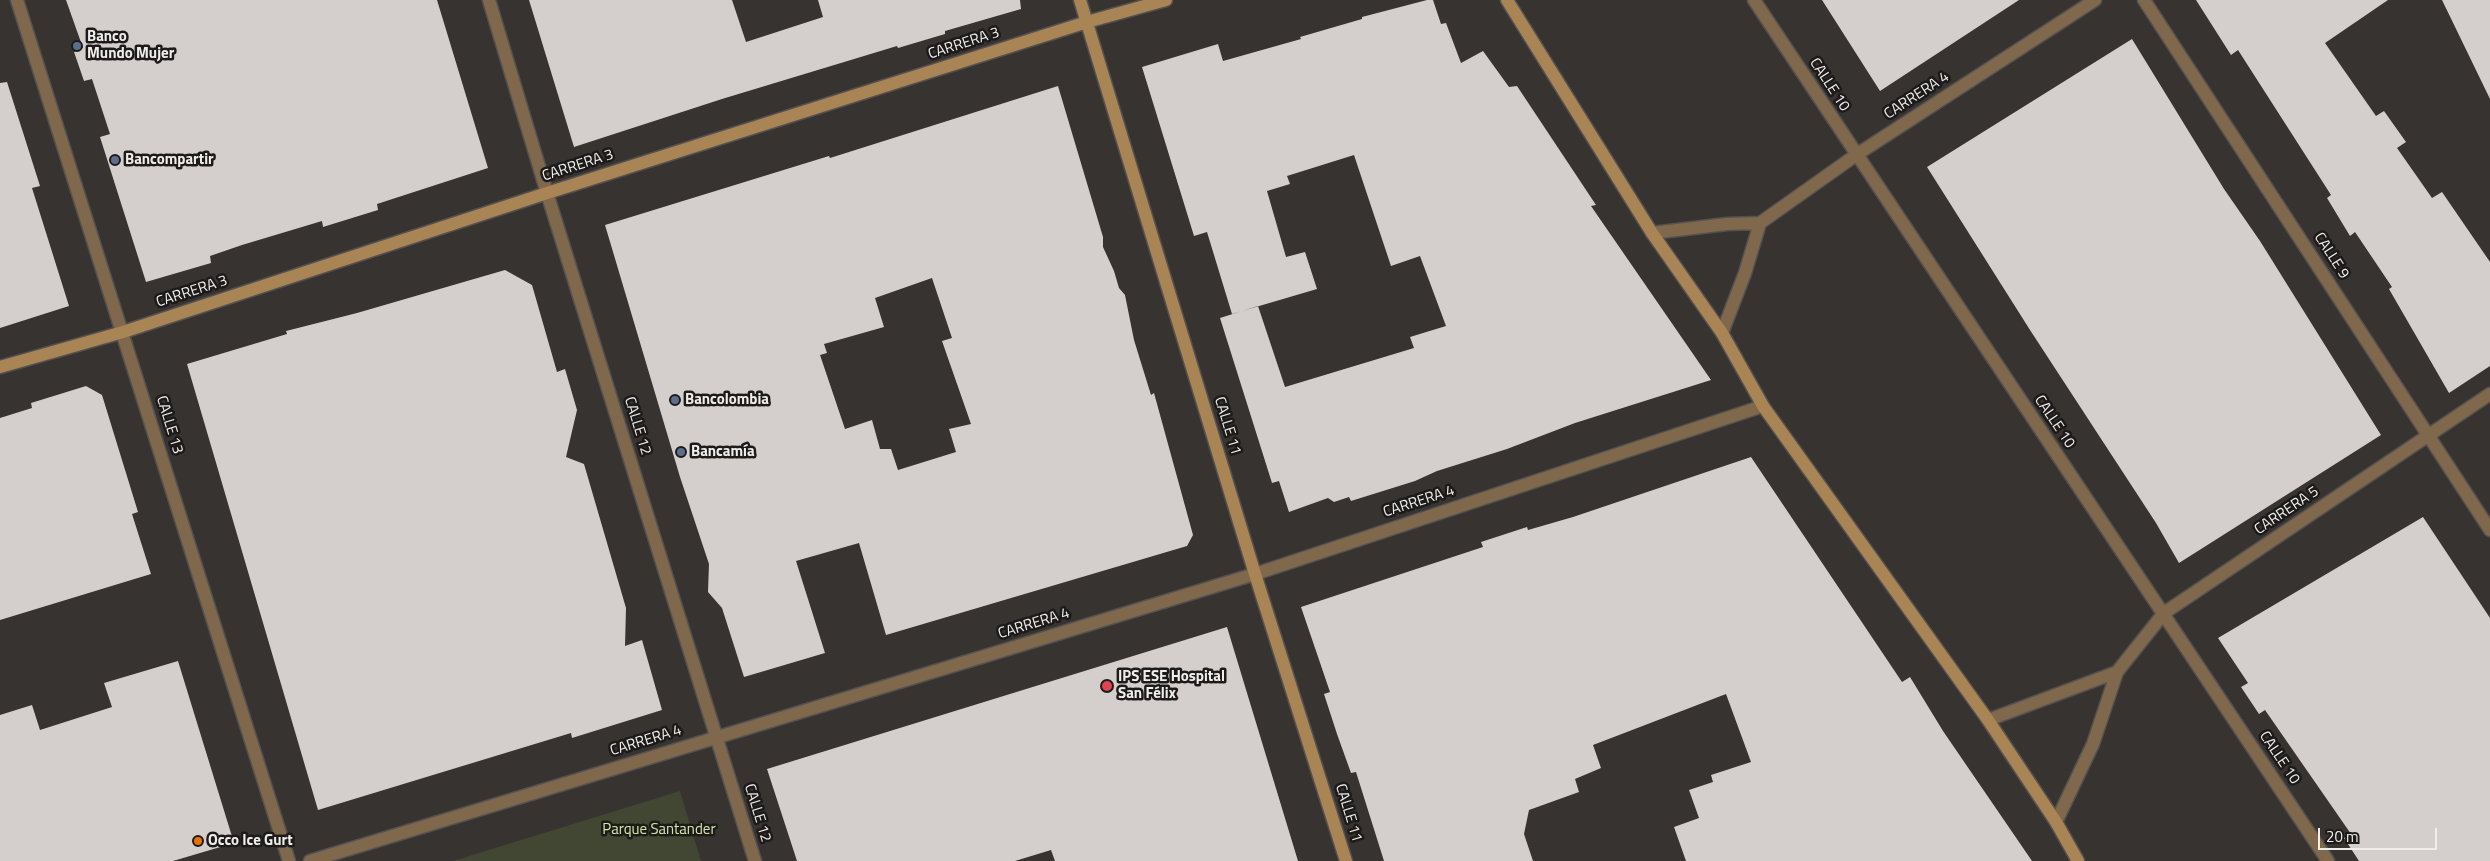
<!DOCTYPE html>
<meta charset="utf-8">
<style>
body{margin:0}
#map{position:relative;width:2490px;height:861px;overflow:hidden;background:#373331;font-family:"Titillium Web",sans-serif}
canvas{display:block}
.scale{position:absolute;left:2318px;top:828px;width:119px;height:22px;box-sizing:border-box;border:2px solid #f0edec;border-top:0;padding-left:6px;font-size:15px;line-height:18px;white-space:nowrap;color:#f0edec;-webkit-text-stroke:4px #1d1b1a;paint-order:stroke}
</style>
<div id="map">
<canvas width="2490" height="861"></canvas>
<div class="scale">20 m</div>
</div>
<script>
const c = document.querySelector('canvas').getContext('2d');
c.lineJoin = 'round';
function fillPath(path, color) { c.fillStyle = color; c.fill(path, 'evenodd'); }
function stroke(path, color, width, dash) { c.strokeStyle = color; c.lineWidth = width; c.lineCap = dash ? 'butt' : 'round'; c.setLineDash(dash || []); c.stroke(path); }
function drawText(font, color, halo, rows, align = 'center') {
  c.font = font + ' "Titillium Web",sans-serif'; c.lineWidth = 5; c.setLineDash([]); c.textBaseline = 'middle'; c.strokeStyle = halo; c.fillStyle = color; for (const [text, x, y, turn = 0] of rows) {
    c.save(); c.translate(x, y); c.rotate((+turn || 0) * Math.PI / 180); c.textAlign = isNaN(turn) ? turn : align; if (halo) c.strokeText(text, 0, 0); c.fillText(text, 0, 0); c.restore();
  }
}
const green = new Path2D(`
 M680 791 701 861H453Z`);
const building = new Path2D(`
 M66 0H437L488 168 377 204 378 210 323 227 322 221 242 245 210 256 211 263 146 282 100 137 110 134 92 79 84 81 74 52 83 48Z
 M529 0H732L746 42 823 17 818 0H1020L1021 9 945 31V34L898 48 897 46 722 99 574 147Z
 M1427 0H1433L1441 24 1446 23 1461 63 1483 51 1509 87 1517 86 1596 205 1591 206 1711 380 1575 423 1507 449 1437 471 1415 481 1351 501 1349 497 1334 502 1328 498 1289 512 1279 481 1272 483 1220 318 1258 306 1285 387 1414 348 1410 337 1446 326 1420 256 1391 266 1354 155 1287 176 1290 184 1267 191 1286 257 1305 252 1317 289 1232 314 1207 232 1194 236 1142 67 1218 44 1223 61 1301 39 1300 37 1362 19V17Z
 M1822 0H2019L1880 91Z
 M2196 0H2388L2325 43 2376 116 2384 111 2406 142 2397 148 2432 198 2442 192 2490 262V366L2449 393 2389 289 2392 287 2355 232 2350 236 2327 198 2331 195 2238 50 2231 55Z
 M2442 0H2490V99Z
 M2132 39 2224 189 2260 241 2381 435 2179 563 2156 523 2030 330 1927 167Z
 M7 82 40 186 32 188 69 306 0 328V83Z
 M1058 86 1103 237V247L1114 271 1119 288 1125 295 1134 340 1151 395 1154 393 1193 535 1187 546 886 635 859 543 796 561 825 653 744 677 722 608 708 592 709 564 680 477 605 225 829 156 830 158ZM932 278 952 338 942 341 971 424 949 429 956 452 898 470 891 449H880L872 420 845 429 820 355 827 353 824 344 884 327 875 298Z
 M505 270 532 285 557 372 565 369 577 410 566 457 584 464 626 608 625 646 642 640 662 710 572 738 571 733 318 810 187 364 287 334 286 331 357 313Z
 M86 386 102 395 138 512 132 514 151 574 0 620V418L32 408 31 403Z
 M1751 457 1902 682 1910 677 1943 731 2032 861H1686L1674 827 1699 818 1689 790 1713 782 1711 775 1751 762 1726 694 1593 745 1601 768 1575 779 1579 792 1529 810 1524 834 1533 861H1384L1356 772 1351 773 1337 734 1324 694 1330 692 1301 607 1483 547 1481 542 1527 527 1528 530 1573 517Z
 M2423 517 2490 618V861H2359L2344 838 2351 834 2265 710 2259 714 2241 687 2248 683 2218 638Z
 M1227 627 1298 861H1055L1051 850 1015 861H797L767 769Z
 M178 661 234 843 173 861H0V715L32 705 40 730 112 707 104 683Z`);
const minor = new Path2D(`
 M17 0 289 861
 M489 0 547 193 755 861
 M1754 0 2328 861
 M2144 0 2490 530
 M1652 233 1727 224 1760 223 1856 155 2095 0
 M1722 333 1745 273 1760 223
 M1988 720 2117 672
 M2056 822 2093 744 2117 672 2164 613 2490 394
 M310 861 1255 574 1763 406`);
const secondary = new Path2D(`
 M1080 0 1255 574 1346 861
 M1507 0 1652 233 1722 333 1763 406 1988 720 2056 822 2078 861
 M0 367 123 332 547 193 1087 22 1166 0`);
const markers = [
 [77,46,5,"#5c6f8a"],
 [115,160,5,"#5c6f8a"],
 [675,400,5,"#5c6f8a"],
 [681,452,5,"#5c6f8a"],
 [1107,686,6,"#e0444e"],
 [198,841,5,"#e8710a"]
];
const poiNames = [
 ["Banco",87,37],
 ["Mundo Mujer",87,54],
 ["Bancompartir",125,160],
 ["Bancolombia",685,400],
 ["Bancamía",691,452],
 ["IPS ESE Hospital",1118,677],
 ["San Félix",1118,694],
 ["Occo Ice Gurt",208,841]
];
const streetNames = [
 ["CARRERA 3",964,44,-18],
 ["CALLE 10",1829,85,57],
 ["CARRERA 4",1917,96,-33],
 ["CARRERA 3",578,166,-18],
 ["CALLE 9",2331,256,57],
 ["CARRERA 3",192,292,-18],
 ["CALLE 10",2054,422,56],
 ["CALLE 13",169,425,73],
 ["CALLE 12",637,426,73],
 ["CALLE 11",1227,426,73],
 ["CARRERA 4",1419,502,-18],
 ["CARRERA 5",2287,511,-34],
 ["CARRERA 4",1034,624,-17],
 ["CARRERA 4",646,741,-17],
 ["CALLE 10",2279,758,56],
 ["CALLE 12",757,813,73],
 ["CALLE 11",1348,813,73]
];
const parkNames = [
 ["Parque Santander",659,830]
];
fillPath(green, '#424733');
fillPath(building, '#d4cfcd');
stroke(minor, '#55514f', 15);
stroke(secondary, '#55514f', 15);
stroke(minor, '#7f684b', 12);
stroke(secondary, '#a98455', 12);
for (const [x, y, r, color] of markers) { const dot = new Path2D(); dot.arc(x, y, r, 0, 2 * Math.PI); c.fillStyle = color; c.fill(dot); stroke(dot, '#1d1b1a', 2); }
drawText('bold 15px', '#f0edec', '#1d1b1a', poiNames, 'left');
drawText('15px', '#f0edec', '#1d1b1a', streetNames);
drawText('15px', '#d3e4a6', '#1d1b1a', parkNames);
</script>
